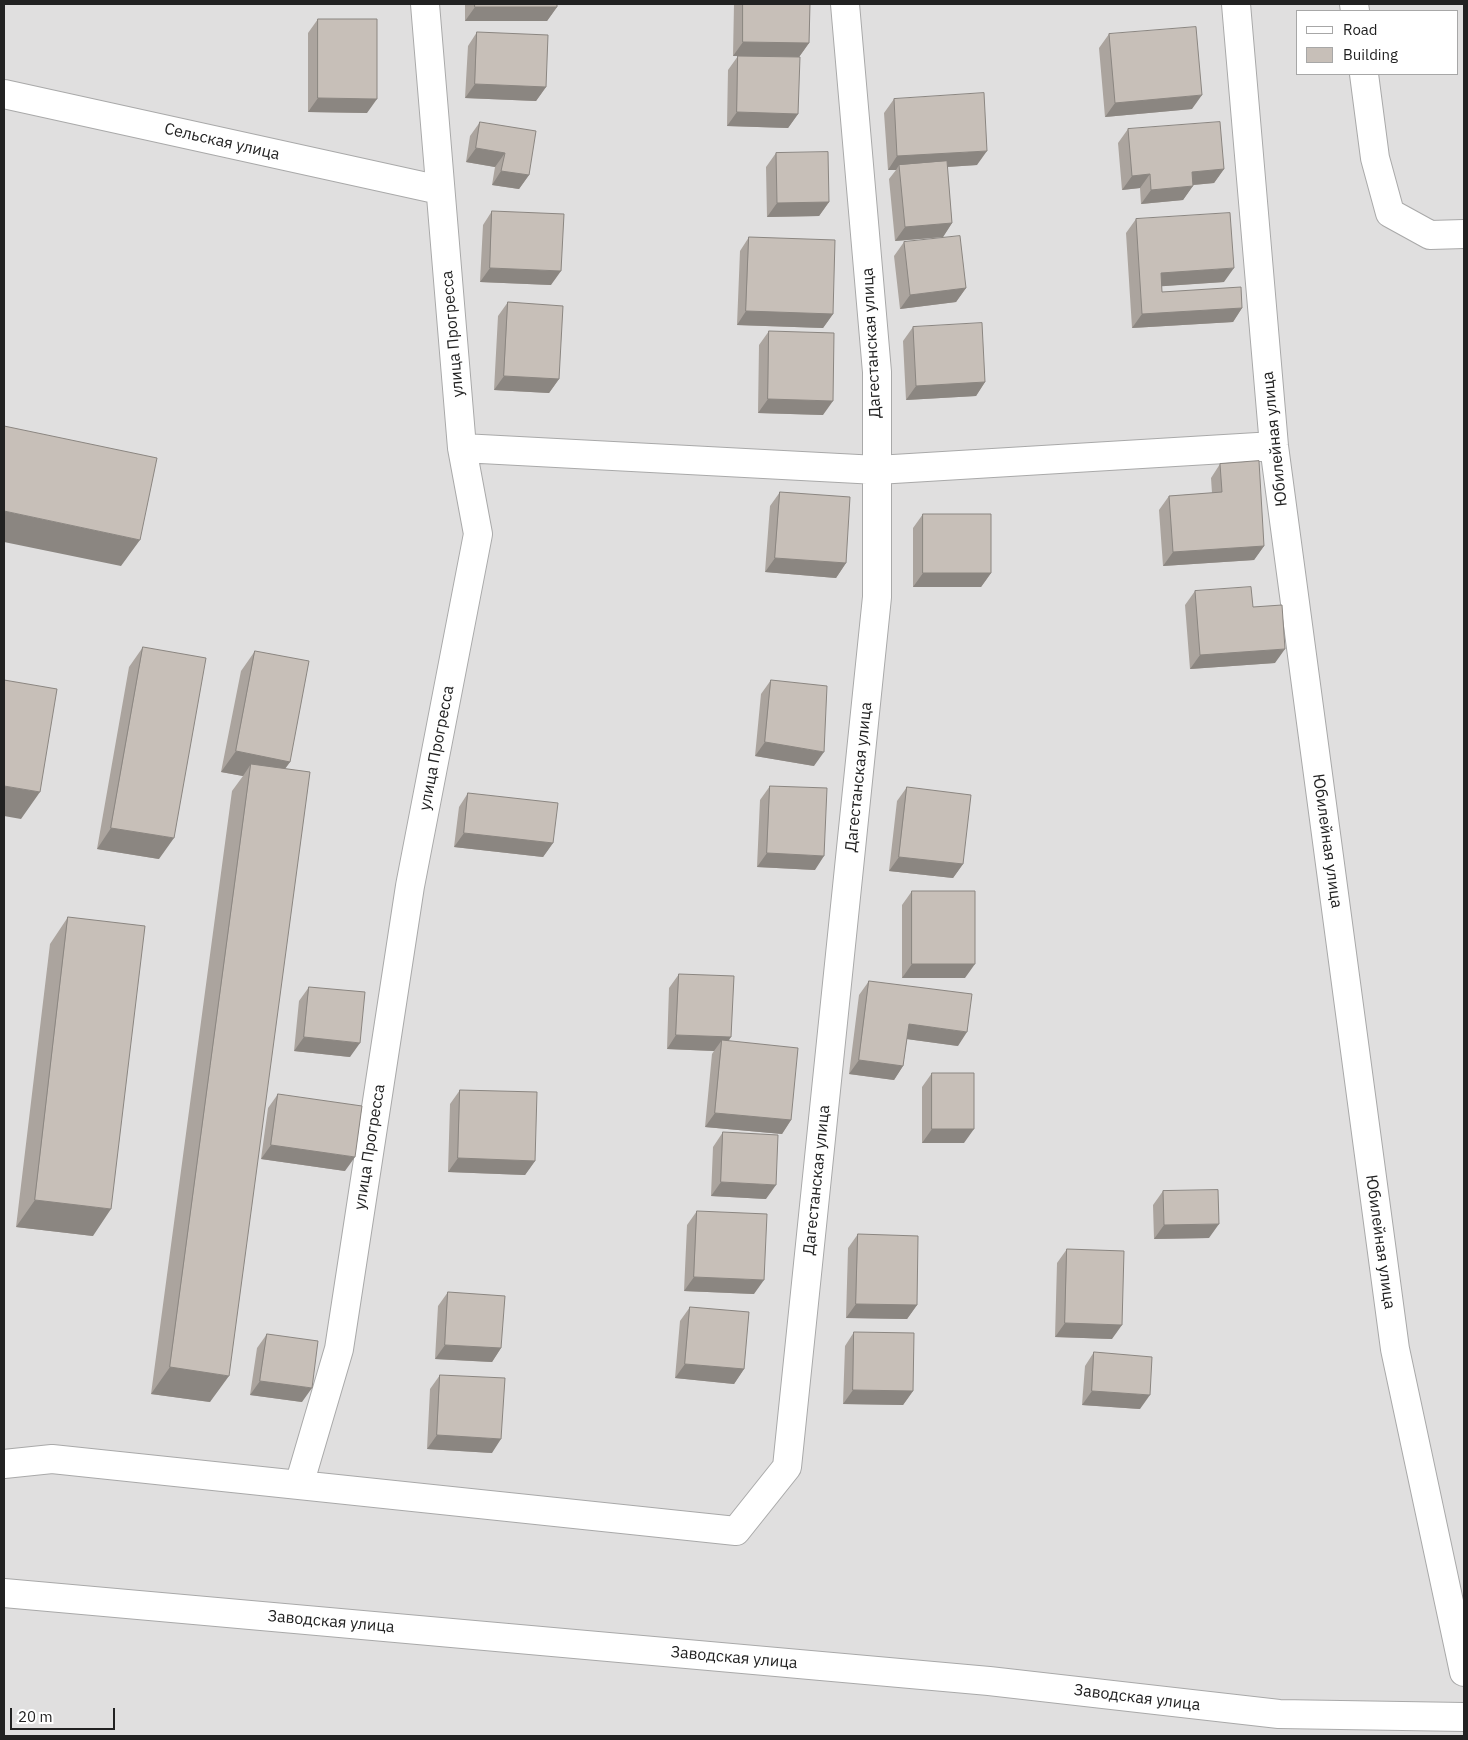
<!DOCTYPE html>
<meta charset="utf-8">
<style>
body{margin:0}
#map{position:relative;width:1468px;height:1740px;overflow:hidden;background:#f2efe9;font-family:"IBM Plex Sans",sans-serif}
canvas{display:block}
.frame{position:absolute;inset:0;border:5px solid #222;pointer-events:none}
.legend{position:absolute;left:1296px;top:10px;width:162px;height:65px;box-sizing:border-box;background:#fff;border:1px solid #a7a7a7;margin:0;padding:6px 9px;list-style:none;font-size:15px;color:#222}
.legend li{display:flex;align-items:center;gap:10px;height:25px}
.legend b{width:25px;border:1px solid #a7a7a7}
.scale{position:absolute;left:10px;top:1708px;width:105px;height:22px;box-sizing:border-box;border:2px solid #222;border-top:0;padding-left:6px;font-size:15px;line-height:18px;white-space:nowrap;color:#222;-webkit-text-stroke:4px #fff;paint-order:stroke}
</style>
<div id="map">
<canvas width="1468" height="1740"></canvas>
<div class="frame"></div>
<ul class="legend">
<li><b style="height:6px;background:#fff"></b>Road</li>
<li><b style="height:14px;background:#c7bfb8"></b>Building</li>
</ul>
<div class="scale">20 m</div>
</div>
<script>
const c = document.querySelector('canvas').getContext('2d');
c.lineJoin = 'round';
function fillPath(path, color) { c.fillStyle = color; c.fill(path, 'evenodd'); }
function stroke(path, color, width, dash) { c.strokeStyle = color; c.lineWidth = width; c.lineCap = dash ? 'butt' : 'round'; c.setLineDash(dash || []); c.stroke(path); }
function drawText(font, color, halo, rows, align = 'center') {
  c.font = font + ' "IBM Plex Sans",sans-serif'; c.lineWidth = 4; c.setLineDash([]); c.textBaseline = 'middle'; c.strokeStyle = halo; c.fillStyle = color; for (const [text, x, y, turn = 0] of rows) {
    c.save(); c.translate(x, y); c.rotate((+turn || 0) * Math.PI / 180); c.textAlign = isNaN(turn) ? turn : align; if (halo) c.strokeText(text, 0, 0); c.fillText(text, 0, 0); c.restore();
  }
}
const residential = new Path2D(`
 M4 4H1464V1736H4ZM1297 11H1457V74H1297Z`);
const minor = new Path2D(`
 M1236 4 1274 446 1395 1349 1464 1672
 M1354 4 1355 11
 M1364 74 1375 158 1390 213 1430 235 1464 234
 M4 94 440 190
 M462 448 877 470 1274 446
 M4 1464 52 1459 736 1531 787 1467 877 597V372L845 4
 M299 1485 339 1349 410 886 478 534 462 448 425 4
 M4 1593 989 1681 1279 1714 1464 1717`);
const wall = new Path2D(`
 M465 4H557V7L547 21H465Z
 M734 4H810L809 43 799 57 798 114 788 128 727 126 728 70 738 56H733Z
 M318 19 367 113 308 112V33Z
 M477 32 546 87 536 101 465 98 468 46Z
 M1109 34 1192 109 1105 117 1099 48Z
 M894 99 977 165 947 167 952 223 943 237 895 241 889 179 896 170H888L884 113Z
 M480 122 529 175 519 189 492 185 495 167 466 162 470 136Z
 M1128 129 1224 169 1214 183 1193 185 1183 200 1141 204 1140 188 1122 190 1118 143Z
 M776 153 829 202 819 216 767 217 766 167Z
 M492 211 551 285 480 282 483 225Z
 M1136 219 1224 282 1162 286V292L1242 308 1233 322 1132 328 1126 233Z
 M749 237 833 314 823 328 737 325 740 251Z
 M904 242 966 288 956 302 900 309 894 256Z
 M508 302 559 379 549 393 494 390 498 316Z
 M913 327 985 382 976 396 906 400 903 341Z
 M769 331 823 415 758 413 759 345Z
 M1220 464 1264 546 1254 560 1163 566 1159 510 1169 496 1212 493 1211 478Z
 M780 492 846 563 836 578 765 572 770 506Z
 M923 514 991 573 981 587H913V528Z
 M1195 591 1253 607 1275 663 1190 669 1185 605Z
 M143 647 159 859 97 849 129 667Z
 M255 651 290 762 285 769 210 1402 151 1394 232 791 243 776 221 772 241 671Z
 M771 680 814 766 755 756 761 694Z
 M770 786 815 870 757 867 760 800Z
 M907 787 963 864 953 878 889 871 897 801Z
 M468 793 553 843 543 857 454 847 459 807Z
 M912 891 965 978H902V905Z
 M68 917 93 1236 16 1227 50 944Z
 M679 974 729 1041 791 1120 782 1134 705 1127 712 1054 714 1051 667 1049 669 988Z
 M869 981 958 1046 907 1039 903 1066 894 1080 849 1074 859 995Z
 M309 987 350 1057 294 1051 299 1001Z
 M932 1073 964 1143H922V1087Z
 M460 1090 535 1161 525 1175 448 1172 450 1104Z
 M278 1094 345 1171 261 1159 268 1108Z
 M723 1132 766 1199 711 1196 713 1147Z
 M1163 1191 1209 1238 1154 1239 1153 1205Z
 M697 1211 754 1294 684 1291 687 1225Z
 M858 1234 917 1305 907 1319 846 1318 848 1248Z
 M1067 1249 1112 1339 1055 1337 1057 1263Z
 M448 1292 501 1348 492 1362 435 1359 438 1306Z
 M690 1307 744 1369 734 1384 675 1378 680 1321Z
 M854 1332 913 1391 903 1405 843 1404 845 1346Z
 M267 1334 302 1402 250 1395 257 1348Z
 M1094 1352 1140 1409 1082 1405 1085 1366Z
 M440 1375 492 1453 427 1449 430 1389Z`);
const shadedWall = new Path2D(`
 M475 7H557L547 21H465Z
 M743 42 809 43 799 57 733 56Z
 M475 84 546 87 536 101 465 98Z
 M1202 95 1192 109 1105 117 1115 103Z
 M318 98 377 99 367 113 308 112Z
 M737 112 798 114 788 128 727 126Z
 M476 148 505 153 495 167 466 162Z
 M987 151 977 165 900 170 899 165 896 170H888L897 156Z
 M1224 169 1214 183 1182 186 1192 172Z
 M501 171 529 175 519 189 492 185Z
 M1150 174 1140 188 1122 190 1132 176Z
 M1193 186 1183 200 1141 204 1151 190Z
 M829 202 819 216 767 217 777 203Z
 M952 223 943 237 895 241 905 227Z
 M490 268 561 271 551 285 480 282Z
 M1234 268 1224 282 1151 287 1161 273Z
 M966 288 956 302 900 309 910 295Z
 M1242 308 1233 322 1132 328 1142 314Z
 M746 311 833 314 823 328 737 325Z
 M504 376 559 379 549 393 494 390Z
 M985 382 976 396 906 400 916 386Z
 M768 399 833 401 823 415 758 413Z
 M4 511 140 540 121 566 4 542Z
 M1264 546 1254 560 1163 566 1173 552Z
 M775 558 846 563 836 578 765 572Z
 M923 573H991L981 587H913Z
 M1285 649 1275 663 1190 669 1200 655Z
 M765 742 824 752 814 766 755 756Z
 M236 751 290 762 275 782 251 764 243 776 221 772Z
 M4 786 40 792 21 819 4 816Z
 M111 828 174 838 159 859 97 849Z
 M464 833 553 843 543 857 454 847Z
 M767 853 824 856 815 870 757 867Z
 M899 857 963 864 953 878 889 871Z
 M912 964H975L965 978H902Z
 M909 1024 967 1032 958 1046 899 1038Z
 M676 1035 731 1037 722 1051V1040L714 1051 667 1049Z
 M304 1037 360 1043 350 1057 294 1051Z
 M859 1060 903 1066 894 1080 849 1074Z
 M715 1113 791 1120 782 1134 705 1127Z
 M932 1129H974L964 1143H922Z
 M271 1145 355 1157 345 1171 261 1159Z
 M458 1158 535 1161 525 1175 448 1172Z
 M721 1182 776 1185 766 1199 711 1196Z
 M35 1200 111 1209 93 1236 16 1227Z
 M1219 1224 1209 1238 1154 1239 1164 1225Z
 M694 1277 764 1280 754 1294 684 1291Z
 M856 1304 917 1305 907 1319 846 1318Z
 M1065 1323 1122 1325 1112 1339 1055 1337Z
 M445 1345 501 1348 492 1362 435 1359Z
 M685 1364 744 1369 734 1384 675 1378Z
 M170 1367 229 1376 210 1402 151 1394Z
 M260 1381 312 1388 302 1402 250 1395Z
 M853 1390 913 1391 903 1405 843 1404Z
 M1092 1391 1150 1395 1140 1409 1082 1405Z
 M437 1435 501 1439 492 1453 427 1449Z`);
const building = new Path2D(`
 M475 4H557V7H475Z
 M743 4H810L809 43 743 42Z
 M318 19H377V99L318 98Z
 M1196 27 1202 95 1115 103 1109 34Z
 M477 32 548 35 546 87 475 84Z
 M738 56 800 57 798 114 737 112Z
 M984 93 987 151 897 156 894 99Z
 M480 122 536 131 529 175 501 171 505 153 476 148Z
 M1220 122 1224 169 1192 172 1193 186 1151 190 1150 174 1132 176 1128 129Z
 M828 152 829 202 777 203 776 153Z
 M947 161 952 223 905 227 899 165Z
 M492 211 564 214 561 271 490 268Z
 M1230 213 1234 268 1161 273 1162 292 1241 287 1242 308 1142 314 1136 219Z
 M960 236 966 288 910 295 904 242Z
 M749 237 835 240 833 314 746 311Z
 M508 302 563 306 559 379 504 376Z
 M982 323 985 382 916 386 913 327Z
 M769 331 834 333 833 401 768 399Z
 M4 426 157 458 140 540 4 511Z
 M1259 461 1264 546 1173 552 1169 496 1222 492 1220 464Z
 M780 492 850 497 846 563 775 558Z
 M923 514H991V573H923Z
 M1251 587 1253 607 1282 605 1285 649 1200 655 1195 591Z
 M143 647 206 658 174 838 111 828Z
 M255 651 309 661 290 762 236 751Z
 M4 680 57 689 40 792 4 786Z
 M771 680 827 686 824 752 765 742Z
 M251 764 310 772 229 1376 170 1367Z
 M770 786 827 788 824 856 767 853Z
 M907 787 971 795 963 864 899 857Z
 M468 793 558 803 553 843 464 833Z
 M912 891H975V964H912Z
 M68 917 145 926 111 1209 35 1200Z
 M679 974 734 976 731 1037 676 1035Z
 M869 981 972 994 967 1032 909 1024 903 1066 859 1060Z
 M309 987 365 992 360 1043 304 1037Z
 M722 1040 798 1048 791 1120 715 1113Z
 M932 1073H974V1129H932Z
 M460 1090 537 1092 535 1161 458 1158Z
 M278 1094 362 1106 355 1157 271 1145Z
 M723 1132 778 1135 776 1185 721 1182Z
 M1218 1190 1219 1224 1164 1225 1163 1191Z
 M697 1211 767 1214 764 1280 694 1277Z
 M858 1234 918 1236 917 1305 856 1304Z
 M1067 1249 1124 1251 1122 1325 1065 1323Z
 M448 1292 505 1296 501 1348 445 1345Z
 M690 1307 749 1312 744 1369 685 1364Z
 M854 1332 914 1333 913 1391 853 1390Z
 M267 1334 318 1341 312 1388 260 1381Z
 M1094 1352 1152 1357 1150 1395 1092 1391Z
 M440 1375 505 1378 501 1439 437 1435Z`);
const streetNames = [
 ["Сельская улица",222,142,13],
 ["улица Прогресса",453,334,-95],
 ["Дагестанская улица",872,343,-93],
 ["Юбилейная улица",1275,439,-96],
 ["улица Прогресса",437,748,-79],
 ["Дагестанская улица",859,777,-84],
 ["Юбилейная улица",1327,841,82],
 ["улица Прогресса",370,1147,-81],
 ["Дагестанская улица",817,1180,-84],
 ["Юбилейная улица",1380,1242,82],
 ["Заводская улица",331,1622,5],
 ["Заводская улица",734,1658,5],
 ["Заводская улица",1137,1698,7]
];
fillPath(residential, '#e0dfdf');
stroke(minor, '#a9a9a9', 30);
stroke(minor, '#fff', 28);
fillPath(wall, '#aba49e');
fillPath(shadedWall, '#8b8681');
fillPath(building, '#c7bfb8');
stroke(building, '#8b8681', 1);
drawText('16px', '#222', '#fff', streetNames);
</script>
